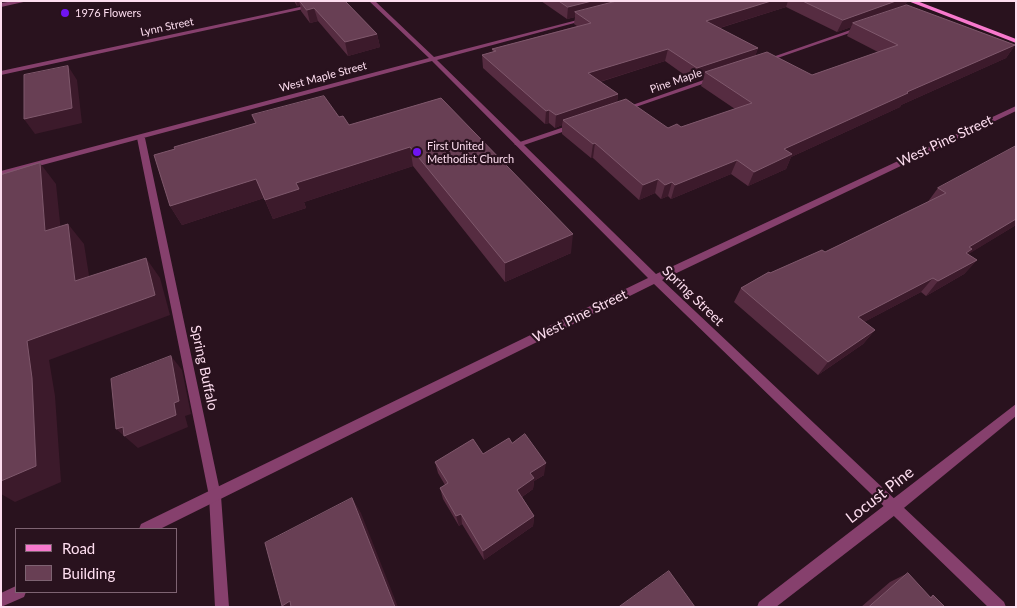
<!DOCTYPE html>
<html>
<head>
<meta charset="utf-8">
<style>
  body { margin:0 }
  #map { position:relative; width:1017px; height:608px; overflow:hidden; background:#29121e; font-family:Lato,sans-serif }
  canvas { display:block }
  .frame { position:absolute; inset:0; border:2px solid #fdddef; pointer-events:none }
  .legend { position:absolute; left:15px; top:528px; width:162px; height:65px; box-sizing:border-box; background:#29121e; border:1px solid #7e6372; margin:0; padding:6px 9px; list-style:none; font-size:15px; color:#fdddef }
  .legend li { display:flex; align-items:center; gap:10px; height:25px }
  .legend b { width:25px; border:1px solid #7e6372 }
</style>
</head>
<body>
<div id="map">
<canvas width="1017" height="608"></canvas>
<div class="frame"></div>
<ul class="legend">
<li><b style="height:6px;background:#f779cd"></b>Road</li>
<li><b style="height:14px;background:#683f54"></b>Building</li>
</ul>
</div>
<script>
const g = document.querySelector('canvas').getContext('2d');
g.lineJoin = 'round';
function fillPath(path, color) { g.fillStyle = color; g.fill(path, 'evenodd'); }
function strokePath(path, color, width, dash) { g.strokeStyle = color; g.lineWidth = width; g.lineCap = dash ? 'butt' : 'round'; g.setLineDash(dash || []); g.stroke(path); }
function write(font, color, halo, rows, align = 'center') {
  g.font = font + ' Lato,sans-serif'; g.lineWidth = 4.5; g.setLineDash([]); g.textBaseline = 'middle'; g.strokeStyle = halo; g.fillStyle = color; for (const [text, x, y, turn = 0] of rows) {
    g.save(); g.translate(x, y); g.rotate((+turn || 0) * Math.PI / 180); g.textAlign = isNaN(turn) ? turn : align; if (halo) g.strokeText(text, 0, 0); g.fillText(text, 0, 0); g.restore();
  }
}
const lane = new Path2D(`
  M859 27 864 28 766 62 761 61Z
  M715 76 718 78 717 79 627 110 621 109Z
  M570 125 577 127 521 146H518L514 144Z
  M138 136H141L145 138 221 496 229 607H215L209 496 137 138Z
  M1016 404V416L899 512 776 607H757L759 602Z`);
const street = new Path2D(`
  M14 1H28L1 7V3Z
  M328 1H340L1 75V71Z
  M369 1H375L434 57 589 17V19L437 60 656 274 1016 106V111L662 280 1004 602 1006 607H988L654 284 160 529H139L141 524 648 278 432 61 1 176V171L429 58Z
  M16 586V592H26L24 597 1 607V593Z`);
const secondary = new Path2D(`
  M908 1H917L1016 39V43Z`);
const wall = new Path2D(`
  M294 1H345L377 34 380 47 348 56 318 21 310 23 301 11 300 5 297 6Z
  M541 1H907L905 6 1015 45 1006 58 901 105 900 107 791 157 786 169 748 186 731 174 671 199 668 196 661 199 655 193 639 200 593 158H591L562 134V125L555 128 549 123 545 124 483 68 482 55 493 52 492 49 577 26 574 24 575 17 567 19ZM786 7 837 32 851 27 847 36 878 52 812 75 755 56 758 48 720 28ZM665 61 693 81 704 77 701 86 735 109 681 127 668 128 617 102 618 94 600 82Z
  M441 98 571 253 505 282 413 166 304 202 306 208 273 219 264 198 182 225 170 206 175 149 255 123 252 115 339 117 349 125Z
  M1016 146V225L968 254 977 260 964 274 926 296 921 292 864 322 875 330 863 344 818 375 734 302 741 288 770 273 825 252 927 203 938 188Z
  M512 443 544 475 534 481 533 489 522 497 534 516 533 526 484 560 462 524 459 526 443 499 440 488 445 485 438 473 435 462 483 454Z
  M908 573 930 597 933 595 945 607H861L890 582Z`);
const shadedWall = new Path2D(`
  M296 1H299L300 5 297 6Z
  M592 1H635L575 12V17L567 19 568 7Z
  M771 1H788L786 7 703 33 706 21Z
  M896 1H907L904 8 853 23 851 27 837 32 843 20Z
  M314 8 318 21 310 23 307 10Z
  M377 34 380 47 348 56 345 42Z
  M1015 45 1006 58 901 105 900 107 791 157 786 169 748 186 754 172 784 149 907 92Z
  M758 48 754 60 705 72 704 77 693 81 697 68Z
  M668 49 665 61 586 86 588 73Z
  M68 66 77 80 82 123 35 134 24 119Z
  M618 94 616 107 563 120 562 125 555 128 556 115Z
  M549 110V123L545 124 546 111Z
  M595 143 593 158H591L593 144Z
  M410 147 413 166 304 202 306 208 273 219 265 200 296 183Z
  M737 160 731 174 671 199 675 185Z
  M40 163 56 184 63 251 45 231Z
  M256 179 264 198 182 225 170 206Z
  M658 179 655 193 639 200 643 185Z
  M672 182 668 196 661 199 665 185Z
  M1016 219V225L967 255 959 263 969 247Z
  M68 224 84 244 93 301 75 281Z
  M573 234 571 253 505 282V263Z
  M146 258 160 278 170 315 49 360 55 396 61 482 15 502 1 494V477L27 341Z
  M977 260 964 274 926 296 938 281Z
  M933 278 921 292 847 331 858 317Z
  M875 330 863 344 818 375 828 362Z
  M171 356 182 370 191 414 185 416 188 427 138 448 116 429Z
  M546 463 544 475 534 481 533 489 516 501 517 490 530 473Z
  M352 498 361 513 398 607H395Z
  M461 514 462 524 459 526 456 516Z
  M534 516 533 526 484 560 483 551Z
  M290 601 297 607H283L282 606Z`);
const building = new Path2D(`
  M300 1H345L377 34 345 42 314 8 307 10Z
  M559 1H592L568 7Z
  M617 1H771L706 21 758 48 697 68 668 49 588 73 618 94 556 115 549 110 546 111 482 55 496 51 492 49 591 23 575 12Z
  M803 1H896L843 20Z
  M907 5 1015 45 907 92 908 93 784 149 792 154 754 172 737 160 675 185 672 182 665 185 658 179 643 185 595 143 593 144 563 120 626 99 668 128 677 124 681 127 752 103 705 72 767 52 812 75 898 45 853 23Z
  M68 66 72 108 24 119V75Z
  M324 96 339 117 343 116 349 125 441 98 573 234 505 263 410 147 296 183 299 189 265 200 256 179 170 206 154 155 175 149 174 147 256 123 252 115Z
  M1016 146V219L969 247 972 249 966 253 977 260 938 281 933 278 858 317 875 330 828 362 741 288 769 272 770 273 822 250 825 252 946 193 938 188Z
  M40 163 45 231 68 224 75 281 146 258 155 295 27 341 32 378 36 466 1 481V175Z
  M171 356 179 401 174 403 176 415 124 436 123 427 116 429 111 379Z
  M525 434 546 463 530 473 534 478 517 490 534 516 483 551 461 514 456 516 440 488 448 483 435 462 473 439 483 454 509 438 512 443Z
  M352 498 395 607H291L290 601 282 606 265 543Z
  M669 571 695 607H619Z
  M908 573 931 598 933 595 945 607H869Z`);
const markers = [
  [65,13,5,"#6f14f2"],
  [417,152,5,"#6f14f2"]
];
const farPoinames = [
  ["1976 Flowers",75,13],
  ["First United",427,146],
  ["Methodist Church",427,159]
];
const farStreetnames = [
  ["Lynn Street",167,27,-12],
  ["West Maple Street",323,77,-15],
  ["Pine Maple",676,81,-19]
];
const streetNames = [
  ["West Pine Street",945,141,-25],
  ["Spring Street",693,296,44],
  ["West Pine Street",580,316,-26],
  ["Spring Buffalo",204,368,78]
];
const nearStreetnames = [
  ["Locust Pine",880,495,-38]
];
fillPath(lane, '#86406d');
fillPath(street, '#86406d');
fillPath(secondary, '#f779cd');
fillPath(wall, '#562c41');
fillPath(shadedWall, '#3c1a2b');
fillPath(building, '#683f54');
strokePath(building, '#7f586c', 1);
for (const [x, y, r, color] of markers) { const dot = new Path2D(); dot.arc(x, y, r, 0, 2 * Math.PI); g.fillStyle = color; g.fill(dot); strokePath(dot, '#29121e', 2); }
write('11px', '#fdddef', '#29121e', farPoinames, 'left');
write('11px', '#fdddef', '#29121e', farStreetnames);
write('14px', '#fdddef', '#29121e', streetNames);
write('16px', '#fdddef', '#29121e', nearStreetnames);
</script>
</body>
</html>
